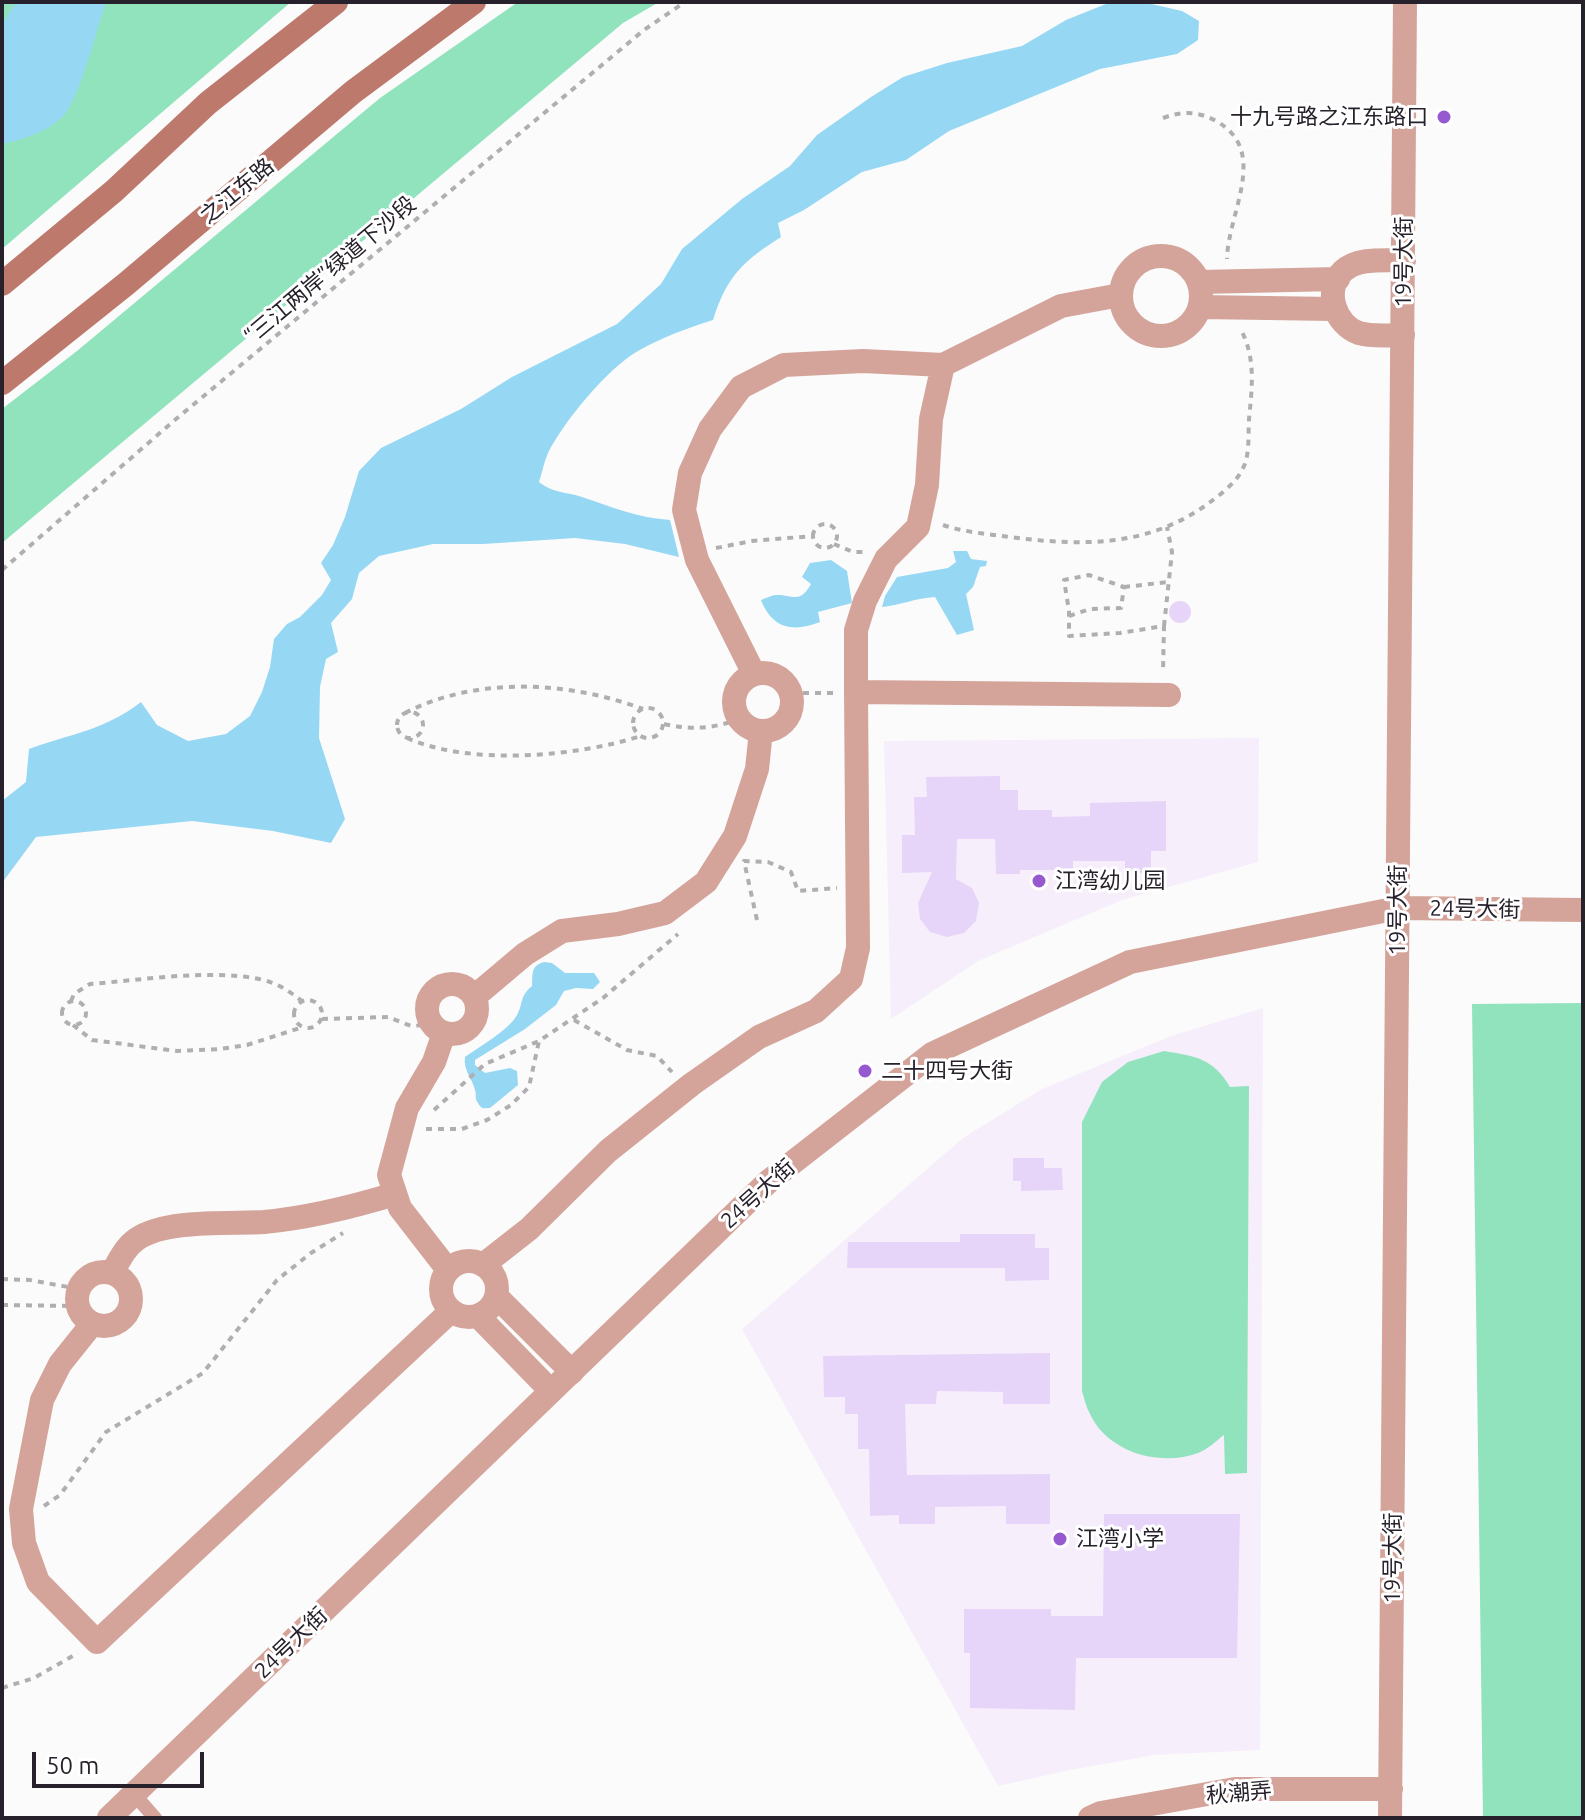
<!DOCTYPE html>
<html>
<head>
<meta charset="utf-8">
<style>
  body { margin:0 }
  #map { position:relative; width:1585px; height:1820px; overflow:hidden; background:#fbfbfb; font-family:Ubuntu,sans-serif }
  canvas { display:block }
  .frame { position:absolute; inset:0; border:4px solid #27212b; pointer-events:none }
  .scale { position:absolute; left:32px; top:1752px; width:172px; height:36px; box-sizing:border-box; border:4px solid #27212b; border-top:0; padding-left:10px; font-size:24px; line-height:28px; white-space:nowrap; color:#27212b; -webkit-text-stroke:6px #fff; paint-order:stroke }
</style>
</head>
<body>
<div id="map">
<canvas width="1585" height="1820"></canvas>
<div class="frame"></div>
<div class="scale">50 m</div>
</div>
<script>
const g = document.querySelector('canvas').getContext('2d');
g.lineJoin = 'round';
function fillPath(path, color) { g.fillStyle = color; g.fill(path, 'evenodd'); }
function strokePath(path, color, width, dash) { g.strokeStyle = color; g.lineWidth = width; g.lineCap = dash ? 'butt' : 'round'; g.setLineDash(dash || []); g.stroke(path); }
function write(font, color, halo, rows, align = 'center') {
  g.font = font + ' Ubuntu,"Noto Sans SC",sans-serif'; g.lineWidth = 6; g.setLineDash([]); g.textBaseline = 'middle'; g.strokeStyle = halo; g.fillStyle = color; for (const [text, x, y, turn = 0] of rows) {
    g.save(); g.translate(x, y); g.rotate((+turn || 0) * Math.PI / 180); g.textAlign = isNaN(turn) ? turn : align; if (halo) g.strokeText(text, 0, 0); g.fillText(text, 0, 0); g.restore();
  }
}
const built = new Path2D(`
  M1259 738 1258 862 1122 900 978 961 891 1019 884 741Z
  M1263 1008 1260 1750 1154 1755 1065 1771 998 1786 742 1329 963 1138 1042 1089 1171 1036Z`);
const green = new Path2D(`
  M2 2H291L2 249Z
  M518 2H659L623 23 2 543V409L77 351 380 98Z
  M1583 1003V1818H1483L1472 1004Z
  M1164 1051C1195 1056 1213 1058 1230 1087L1249 1086 1247 1473 1225 1474 1224 1435C1216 1441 1207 1450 1198 1453 1161 1467 1108 1453 1090 1414 1086 1407 1084 1398 1082 1391V1122L1102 1082 1128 1062Z`);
const water = new Path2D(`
  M16 2H106C97 28 80 97 64 115 50 131 22 140 2 144V25Z
  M1147 3 1182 11 1199 21 1198 40 1177 54 1100 69 949 131 906 160 862 172 804 210 778 223 781 237C743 261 727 276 713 320 688 328 662 337 638 351 608 368 564 421 548 453 544 462 542 473 539 482 552 493 567 492 582 497 612 507 638 518 670 520L679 557 625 544 575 538 483 544H433L379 556 359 573 352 599 331 623 338 652 326 659 320 687 319 738 345 819 331 843 273 831 192 821 36 837 2 883V801L26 782 29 749C70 734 105 730 141 702L157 725 188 741 226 734 250 716 262 692 270 667 274 639 287 624 300 617 322 595 331 580 321 563 333 545 345 517 359 471 381 448 461 409 512 377 617 324 661 284 682 249 742 199 790 166 817 135 871 97 903 77 947 63 1022 46 1066 20 1106 4Z
  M953 551H967L971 559 987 561 986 566 980 567 973 587 966 594 974 630 957 635 935 597C916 598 901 605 882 607L885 596 897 577 948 568 956 562Z
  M831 560 847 571 852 603 818 612 820 622C792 633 772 628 761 600 766 598 770 596 775 595 793 594 799 605 811 584L802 577 810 563Z
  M544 962 552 963 565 973H594L600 982 593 989 576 988 564 991 556 1005 525 1029 475 1060V1065L485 1073 510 1068 517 1071 518 1085 490 1108C483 1108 482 1110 478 1103 474 1097 477 1097 475 1090 472 1078 463 1070 465 1057 479 1047 509 1030 517 1015 524 1002 519 997 532 986 533 974 530 966 544 962Z`);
const building = new Path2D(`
  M1169 612a11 11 0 1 1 22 0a11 11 0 1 1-22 0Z
  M1000 776V790H1018V810H1052V817L1090 816V803L1166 801V851H1151V873H1125V861H1073V870H1020V874H996L995 839H957L956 879 972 888 979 903 976 921 964 933 947 937 930 932 920 919 918 903 932 872 902 873V835H915L914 797H927L926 777Z
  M1013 1158H1044V1168H1062L1063 1190 1021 1191V1181H1013Z
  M960 1234H1035V1248H1049V1280L1005 1281V1268H847L848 1242H960Z
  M1050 1353V1404H1003V1392L937 1391 936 1404H905L907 1475 1050 1474V1524H1006V1506L935 1507V1524H899V1515L870 1516 869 1449H858V1414H845V1397H824L823 1356Z
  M1104 1514H1240L1237 1658H1076L1075 1710 970 1708V1653H964V1609H1051V1616H1103Z`);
const path = new Path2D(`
  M1163 118C1182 111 1198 111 1216 121 1270 151 1228 212 1227 259
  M813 536a12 12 0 1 1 24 0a12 12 0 1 1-24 0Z
  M943 525C964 532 987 534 1009 537 1082 546 1147 548 1209 503 1221 494 1237 482 1243 468 1250 456 1248 433 1249 419 1252 388 1256 358 1241 330
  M834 544 853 552H866
  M716 548 752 541 813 536
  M2 570 176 419 644 30 685 2
  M1124 587 1168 582
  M1069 616 1090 609 1121 608 1124 587 1089 575 1064 580 1069 611V636L1120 633 1164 626 1163 672
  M1164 626 1172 552 1167 527
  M791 693H834
  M633 723a15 15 0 1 1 30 0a15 15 0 1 1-30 0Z
  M397 725a13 13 0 1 1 26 0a13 13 0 1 1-26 0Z
  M405 713C477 676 568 681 643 709
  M664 724C691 730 713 729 739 719
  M407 738C471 766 575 757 641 736
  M757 920 744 861 768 862 791 872 798 891 837 888
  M294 1014a14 14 0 1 1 28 0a14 14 0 1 1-28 0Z
  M62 1013a12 12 0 1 1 24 0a12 12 0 1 1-24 0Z
  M71 1001 74 994 90 984C143 980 207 969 259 979 276 982 289 991 302 1001
  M322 1019 388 1017 411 1026 425 1025
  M574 1020 627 1050 657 1056 672 1072
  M73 1025 92 1040 177 1051 220 1049 247 1045 303 1027
  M434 1110 485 1064 539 1041
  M426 1129H462L487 1120 511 1105 529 1087 539 1041 603 998 678 934
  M2 1279 30 1280 79 1289
  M2 1305 75 1306
  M44 1506 60 1495 106 1432 203 1373 277 1280 311 1253 343 1233
  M2 1688 34 1678 78 1653`);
const service = new Path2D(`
  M134 1794 155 1818`);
const minor = new Path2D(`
  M1121 296a40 40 0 1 1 80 0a40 40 0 1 1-80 0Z
  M1199 282 1338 279
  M1200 307 1334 309
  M1403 335C1390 335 1372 337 1359 333 1335 325 1323 290 1343 271 1359 257 1384 261 1404 260
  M943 365 931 419 927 485 918 527 886 559 865 601 856 630V692L1169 695
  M734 702a29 29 0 1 1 58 0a29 29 0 1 1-58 0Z
  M754 674 697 560 684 510 690 473 710 429 741 387 784 365 863 361 943 365 1061 306 1120 295
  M427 1009a25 25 0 1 1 50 0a25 25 0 1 1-50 0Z
  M474 997 525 954 562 931 618 924 665 913 706 882 735 836 757 769 761 731
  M444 1033 434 1062 407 1108 389 1175 400 1208 448 1270
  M441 1289a28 28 0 1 1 56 0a28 28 0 1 1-56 0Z
  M483 1265 529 1229 608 1151 692 1084 759 1037 816 1011 851 979 858 948 856 692
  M77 1299a27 27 0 1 1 54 0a27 27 0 1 1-54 0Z
  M112 1273C119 1261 125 1247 137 1239 166 1219 230 1224 264 1222 308 1218 352 1207 395 1194
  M497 1297 572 1372
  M478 1316 551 1391
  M92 1324 60 1364 42 1400 21 1509 24 1543 38 1582 97 1642 451 1311`);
const tertiary = new Path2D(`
  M109 1818 769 1181 932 1054 1130 962 1398 908 1583 910
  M1090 1818 1101 1813 1235 1789H1391
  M1390 1818 1405 2`);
const secondary = new Path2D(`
  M2 284 114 191 208 103 336 2
  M2 383 126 284 353 92 474 2`);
const markers = [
  [1444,117,8,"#9659d0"],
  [1039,881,8,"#9659d0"],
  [865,1071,8,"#9659d0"],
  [1060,1539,8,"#9659d0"]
];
const poiNames = [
  ["十九号路之江东路口",1428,117,"right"],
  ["江湾幼儿园",1055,881],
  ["二十四号大街",881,1071],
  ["江湾小学",1076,1539]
];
const streetNames = [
  ["之江东路",237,191,-40],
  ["19号大街",1404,262,-90],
  ["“三江两岸”绿道下沙段",330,270,-40],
  ["24号大街",1475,909,1],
  ["19号大街",1398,910,-90],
  ["24号大街",758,1194,-42],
  ["19号大街",1393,1558,-90],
  ["24号大街",291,1643,-44],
  ["秋潮弄",1239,1793,-5]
];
fillPath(built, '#f7eefc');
fillPath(green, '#90e3bd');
fillPath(water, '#96d8f4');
fillPath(building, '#e7d5f9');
strokePath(path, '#b1aeb2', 4, [6, 6]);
strokePath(service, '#d4a49b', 14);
strokePath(minor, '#d4a49b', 24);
strokePath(tertiary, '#d4a49b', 24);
strokePath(secondary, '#bd796c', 24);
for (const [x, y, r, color] of markers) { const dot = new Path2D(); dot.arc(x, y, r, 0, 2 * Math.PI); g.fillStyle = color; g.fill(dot); strokePath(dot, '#fff', 3); }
write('22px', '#27212b', '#fff', poiNames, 'left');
write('22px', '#27212b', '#fff', streetNames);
</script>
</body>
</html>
